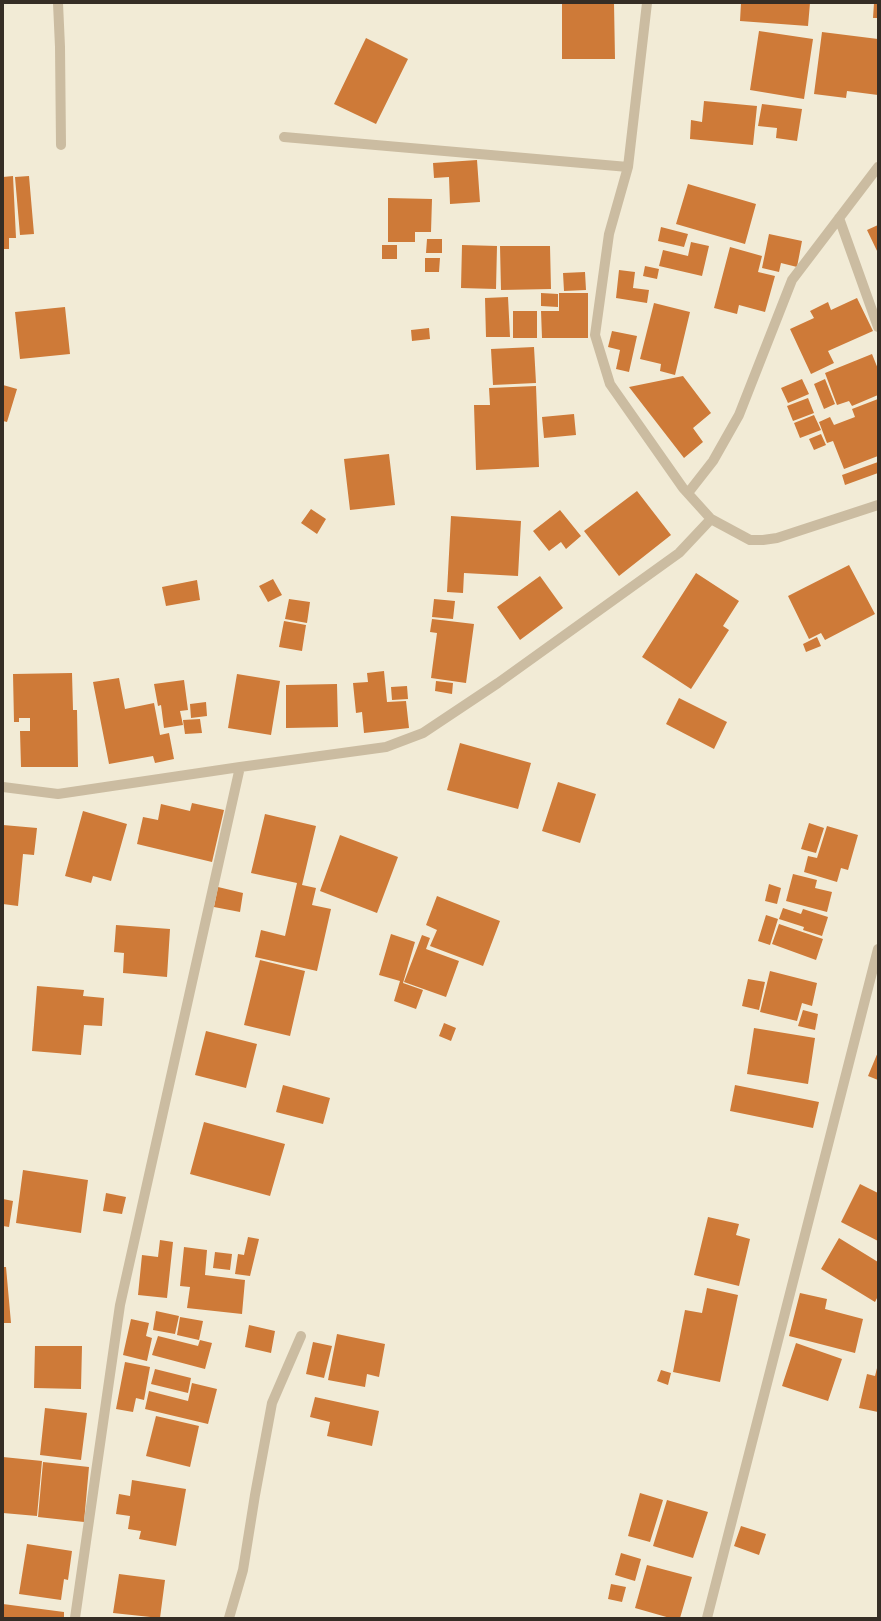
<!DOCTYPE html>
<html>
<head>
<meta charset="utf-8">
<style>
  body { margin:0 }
  #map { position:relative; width:881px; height:1621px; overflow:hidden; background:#f2ebd6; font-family:"Exo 2",sans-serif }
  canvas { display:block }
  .frame { position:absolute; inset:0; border:4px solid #352d25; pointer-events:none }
</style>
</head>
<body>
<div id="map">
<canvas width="881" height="1621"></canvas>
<div class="frame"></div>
</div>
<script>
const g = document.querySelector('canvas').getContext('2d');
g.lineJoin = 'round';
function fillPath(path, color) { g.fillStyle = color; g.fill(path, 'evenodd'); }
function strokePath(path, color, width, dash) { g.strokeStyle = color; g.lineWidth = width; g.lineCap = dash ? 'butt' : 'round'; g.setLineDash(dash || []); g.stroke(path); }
const building = new Path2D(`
  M562 3H614L615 59H562Z
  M741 3H810L808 26 740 21Z
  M874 3H878V18H873Z
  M759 31 813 39 804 99 750 90Z
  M822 32 878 39V95L847 91 846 98 814 94Z
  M366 38 408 59 376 124 334 104Z
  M704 101 757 106 753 145 690 139 691 120 702 122Z
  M762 104 802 109 797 141 776 138 777 128 758 126Z
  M477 160 480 202 450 204 449 177 434 178 433 163Z
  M13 176 16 238H9V249H3V177Z
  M29 176 34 234 20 235 15 177Z
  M688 184 756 204 745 244 676 224Z
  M388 198 432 199 431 232H415V242H388Z
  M878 225V253L867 230Z
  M661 227 688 234 684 247 658 241Z
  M769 234 802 241 797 267 781 263 779 272 762 268Z
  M427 239H442V253H426Z
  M691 242 709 246 702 276 659 266 663 250 688 256Z
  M382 245H397V259H382Z
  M462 245 497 246 496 289 461 288Z
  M500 246H550L551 289 501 290Z
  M730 247 762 256 758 272 775 276 765 312 739 305 737 314 714 308Z
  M425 258H440L439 272H425Z
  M645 266 659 269 657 279 643 276Z
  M619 270 635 272 633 288 649 290 647 303 616 298Z
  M585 272 586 290 564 291 563 273Z
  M541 293 558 294V307L541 306Z
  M559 293H588V338H542L541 311H559Z
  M508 297 510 337H486L485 298Z
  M857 298 873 331 828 351 834 363 811 374 790 329 814 318 810 311 828 302 831 310Z
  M654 303 690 312 675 375 660 371 661 364 640 359Z
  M65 307 70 354 20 359 15 312Z
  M513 311H537V338H513Z
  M429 328 430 339 412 341 411 330Z
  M612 331 637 336 629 372 616 369 620 350 608 347Z
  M534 347 536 383 493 385 491 349Z
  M872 354 878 369V395L852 406 849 401 837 405 825 373Z
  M683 376 711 413 693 428 703 442 684 458 629 387Z
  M802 379 809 394 788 403 781 388Z
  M825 379 835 404 824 409 814 384Z
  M3 385 17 389 7 422 3 421Z
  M536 386 539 467 476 470 474 405H490L489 388Z
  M808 398 814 413 793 421 787 406Z
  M878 399V456L844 469 833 441 827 443 819 422 830 417 834 425 855 417 852 409Z
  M574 414 576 435 544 438 542 417Z
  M814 415 821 430 800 438 794 423Z
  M821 434 826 445 814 450 809 439Z
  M389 454 395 505 350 510 344 459Z
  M878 462V473L845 485 842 475Z
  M637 491 671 535 619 576 584 531Z
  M311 509 326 519 317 534 301 523Z
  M560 510 581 536 566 549 561 542 549 551 533 531Z
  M451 516 521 521 518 576 464 573 463 593 447 592Z
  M849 565 875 614 825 640 821 633 809 639 788 596Z
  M696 573 739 601 723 626 729 630 691 689 642 657Z
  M540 576 563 608 520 640 497 607Z
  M273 579 282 595 268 602 259 586Z
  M197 580 200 600 166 606 162 587Z
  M289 599 310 602 307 623 285 619Z
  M434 599 455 601 453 619 432 617Z
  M432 619 474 624 466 683 431 678 437 633 430 632Z
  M284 621 306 625 302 651 279 647Z
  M817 637 821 646 806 652 803 644Z
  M384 671 387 702 406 701 409 728 364 733 362 712 356 713 353 683 368 682 367 673Z
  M72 673 73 710H77L78 767H21L20 731H30V718H19V722H14L13 674Z
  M237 674 280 681 271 735 228 728Z
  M119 678 125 709 154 703 160 735 169 733 174 759 155 763 153 756 109 764 93 682Z
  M184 680 188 710 180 711 183 725 164 728 161 705 158 706 154 684Z
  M436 681 453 683 452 694 435 691Z
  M337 684 338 727 286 728V685Z
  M407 686 408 699 392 700 391 687Z
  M679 698 727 722 714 749 666 724Z
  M206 702 207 716 191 718 190 704Z
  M200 719 202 733 185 734 183 720Z
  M460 743 531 763 518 809 447 790Z
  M558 782 596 794 580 843 542 831Z
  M192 803 224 810 212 862 137 844 143 817 158 820 161 804 190 811Z
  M83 811 127 824 111 881 93 876 91 883 65 876Z
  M265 814 316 826 302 885 316 888 312 905 331 909 317 971 255 957 261 930 285 936 297 883 251 873Z
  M809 823 824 828 816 853 801 849Z
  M3 825 37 828 34 855 23 854 18 906 3 904Z
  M827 826 858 835 848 870 841 868 837 882 804 872 808 856 817 858Z
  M340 835 398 857 377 913 320 891Z
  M793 874 817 880 815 888 832 892 827 912 786 901Z
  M769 884 781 888 777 904 765 901Z
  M218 887 243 893 240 912 214 907Z
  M437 896 500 921 483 966 430 946 437 930 426 925Z
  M783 908 801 914 803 909 828 917 822 936 803 930 804 927 779 919Z
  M766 915 778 919 770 945 758 941Z
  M779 924 823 939 816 960 772 944Z
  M116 925 170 929 167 977 123 973 124 953 114 952Z
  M391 934 415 942 403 983 423 990 416 1009 394 1001 400 981 379 975Z
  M422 935 430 938 426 949 459 961 446 997 404 982Z
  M260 960 305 971 290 1036 244 1025Z
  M770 971 817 983 812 1006 802 1003 797 1021 760 1012Z
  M748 979 765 982 759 1010 742 1006Z
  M37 986 84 990 83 996 104 998 102 1026 84 1025 81 1055 32 1051Z
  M803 1010 818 1014 815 1030 798 1026Z
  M444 1023 456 1028 451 1041 439 1036Z
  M754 1028 815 1038 808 1084 747 1074Z
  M206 1031 257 1044 246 1088 195 1075Z
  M878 1052V1080L868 1076Z
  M283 1085 330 1098 323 1124 276 1112Z
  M735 1085 819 1102 813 1128 730 1111Z
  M204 1122 285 1144 270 1196 190 1174Z
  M23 1170 88 1180 81 1233 16 1223Z
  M860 1184 878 1193V1241L841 1222Z
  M106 1193 126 1197 122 1214 103 1211Z
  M3 1199 13 1201 9 1227 3 1226Z
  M708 1217 739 1224 736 1235 750 1239 739 1286 694 1275Z
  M248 1237 259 1239 250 1276 235 1274 238 1254 244 1255Z
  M839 1238 878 1262V1296L875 1302 821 1269Z
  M160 1240 173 1242 167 1298 138 1295 142 1255 158 1257Z
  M184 1247 207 1250 205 1275 245 1280 242 1314 187 1308 190 1287 180 1286Z
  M215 1252 232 1254 230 1270 213 1268Z
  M3 1267H6L11 1323H3Z
  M707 1288 738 1295 720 1382 673 1372 685 1310 702 1313Z
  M800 1293 827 1299 825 1309 863 1319 855 1353 789 1336Z
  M156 1311 179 1316 175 1334 153 1330Z
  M180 1317 203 1321 199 1340 177 1335Z
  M131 1319 149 1323 146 1336 152 1338 147 1361 123 1355Z
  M249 1325 275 1331 271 1353 245 1347Z
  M337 1334 385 1344 379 1377 367 1374 365 1387 328 1380Z
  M158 1336 198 1346 200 1340 212 1343 205 1369 152 1355Z
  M313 1342 332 1346 324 1378 306 1374Z
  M796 1343 842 1359 828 1401 782 1386Z
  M35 1346H82L81 1389 34 1388Z
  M125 1362 150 1367 144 1400 136 1398 133 1412 116 1409Z
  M878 1364V1412L859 1408 867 1374 875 1376Z
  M155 1369 191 1378 188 1393 151 1384Z
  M661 1370 671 1373 668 1385 657 1381Z
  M192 1383 217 1389 208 1424 145 1409 149 1391 188 1401Z
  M315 1397 379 1411 372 1446 327 1436 330 1422 310 1417Z
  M45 1408 87 1413 81 1460 40 1455Z
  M156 1416 199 1426 190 1467 146 1456Z
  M3 1457 42 1461 37 1516 3 1513Z
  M43 1462 89 1467 84 1522 38 1517Z
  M132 1480 186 1489 176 1546 139 1539 141 1531 128 1529 130 1516 116 1514 119 1494 130 1496Z
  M640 1493 663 1500 650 1542 628 1536Z
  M667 1500 708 1512 693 1558 653 1546Z
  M741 1526 766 1534 759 1555 734 1546Z
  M27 1544 72 1551 68 1580 64 1579 61 1600 19 1594Z
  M621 1553 641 1559 635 1581 615 1575Z
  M647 1565 692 1577 680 1618H670L635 1608Z
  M119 1574 165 1580 160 1618 113 1613Z
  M611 1584 626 1587 622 1602 608 1599Z
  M3 1604 64 1612V1618H3Z`);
const minor = new Path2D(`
  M58 3 60 47 61 145
  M647 3 628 167 609 234 595 335 610 384 683 488 711 519 750 540H763L777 538 878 505
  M284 137 628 167
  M839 218 878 327
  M688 493 713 461 739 415 792 280 878 167
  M3 787 58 794 240 767 386 747 423 733 498 683 679 553 711 519
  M75 1618 120 1305 240 767
  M229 1618 243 1570 255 1495 272 1403 301 1336
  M707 1618 878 949`);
fillPath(building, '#ce7a38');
strokePath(minor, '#cbbca1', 10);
</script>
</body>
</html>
